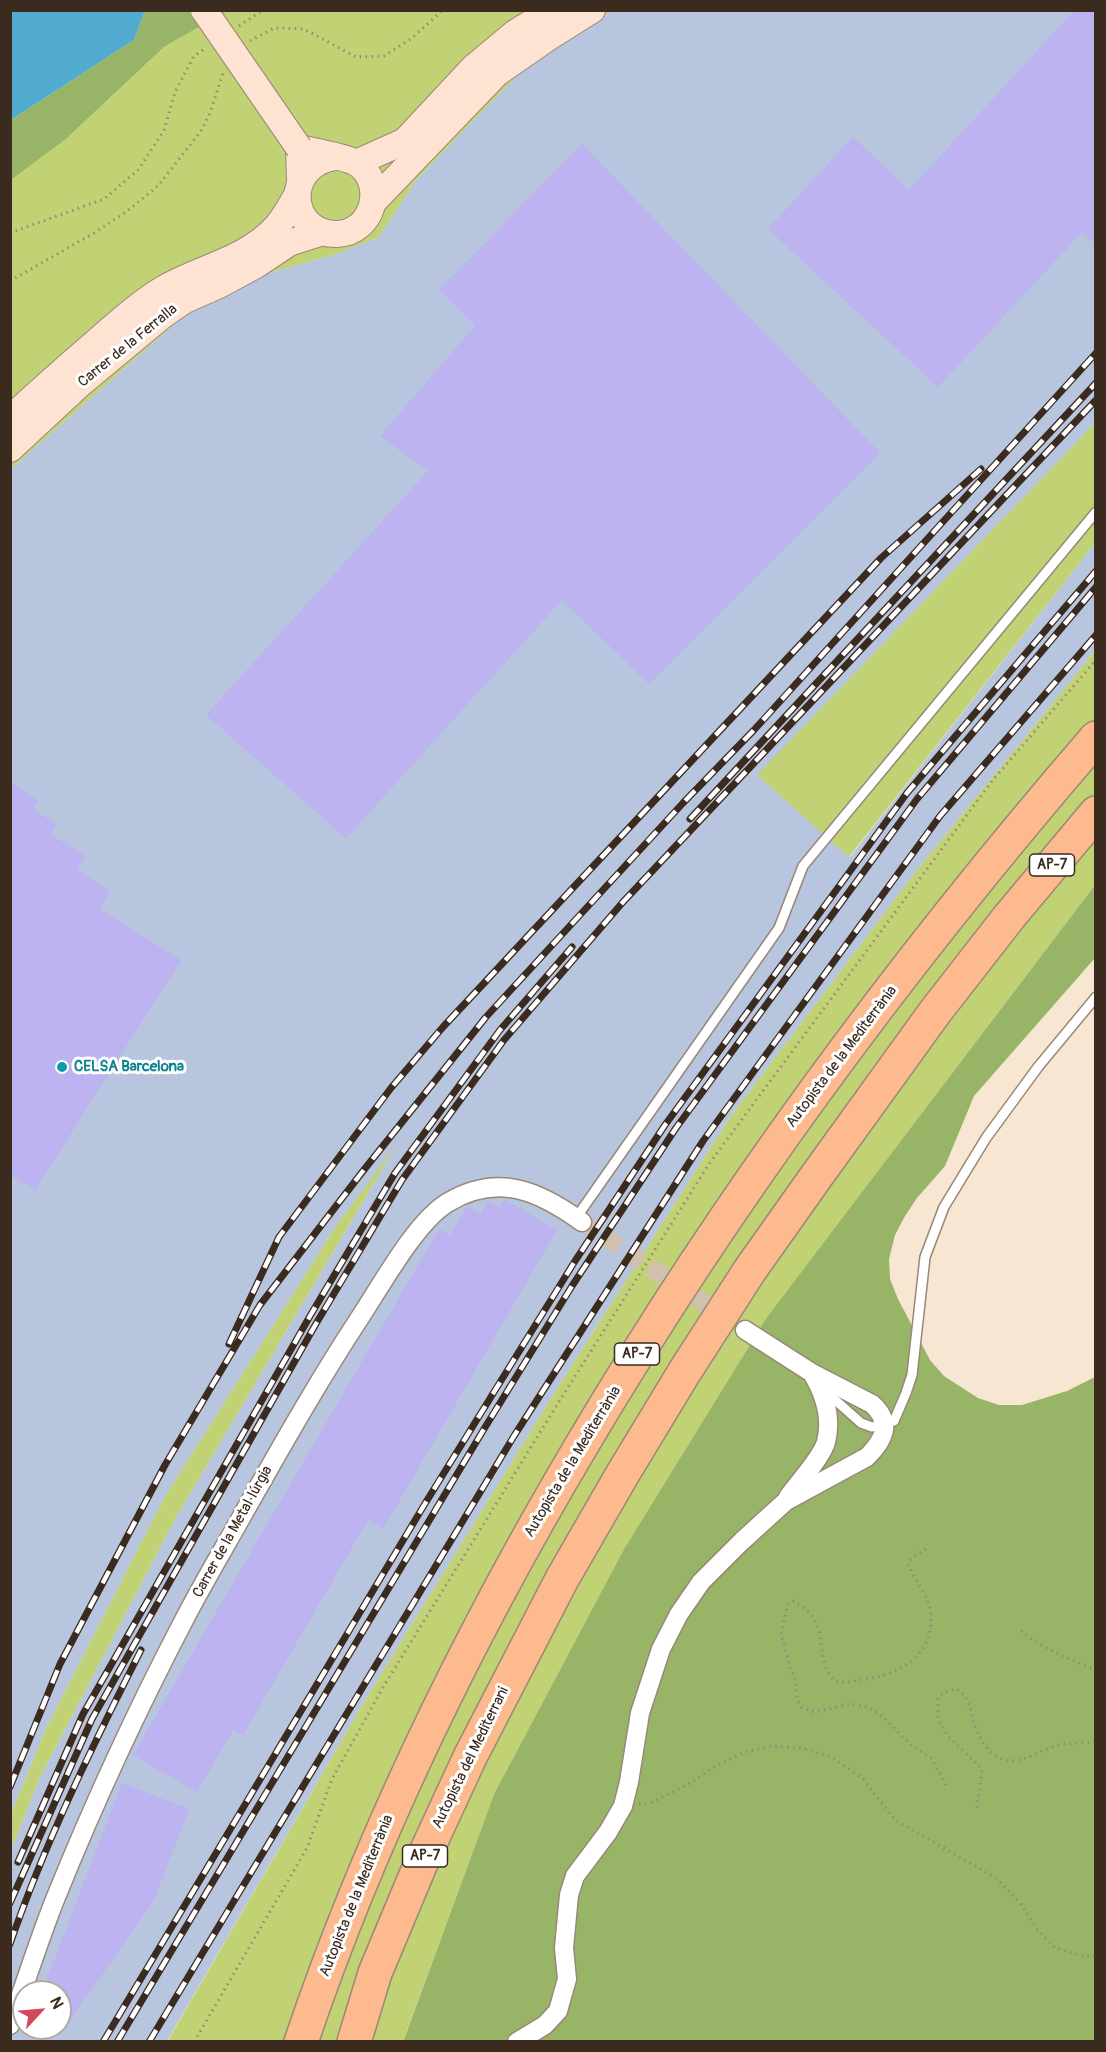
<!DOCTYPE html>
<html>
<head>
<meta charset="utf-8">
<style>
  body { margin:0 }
  #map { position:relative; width:1106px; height:2052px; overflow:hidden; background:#f7e6d1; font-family:Pangolin,sans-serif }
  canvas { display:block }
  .frame { position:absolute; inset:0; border:12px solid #3b2a1e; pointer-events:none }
  .north { position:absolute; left:12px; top:1980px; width:60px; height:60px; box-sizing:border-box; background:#fff; border:2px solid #b1aaa5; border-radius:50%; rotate:64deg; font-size:16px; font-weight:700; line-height:24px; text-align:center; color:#3b2a1e }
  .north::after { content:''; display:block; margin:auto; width:21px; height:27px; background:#d1495b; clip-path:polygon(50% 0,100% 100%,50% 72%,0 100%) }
</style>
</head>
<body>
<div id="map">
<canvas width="1106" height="2052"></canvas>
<div class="frame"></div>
<div class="north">N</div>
</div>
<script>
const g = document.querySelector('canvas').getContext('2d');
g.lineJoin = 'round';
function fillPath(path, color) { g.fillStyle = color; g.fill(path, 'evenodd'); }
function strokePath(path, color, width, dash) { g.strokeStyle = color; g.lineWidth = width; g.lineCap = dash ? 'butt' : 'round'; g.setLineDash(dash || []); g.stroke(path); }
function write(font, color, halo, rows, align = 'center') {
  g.font = font + ' Pangolin,sans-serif'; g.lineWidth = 6; g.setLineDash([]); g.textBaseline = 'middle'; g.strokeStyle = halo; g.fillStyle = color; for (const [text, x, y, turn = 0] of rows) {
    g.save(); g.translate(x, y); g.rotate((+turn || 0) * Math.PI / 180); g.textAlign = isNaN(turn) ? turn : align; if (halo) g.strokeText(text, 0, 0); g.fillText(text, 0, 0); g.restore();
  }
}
const industrial = new Path2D(`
  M613 11H1095V423L758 775 850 857 1095 543V651L917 870 731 1116 555 1392 366 1699 167 2041H11V1850L39 1779 175 1519 393 1151 336 1226 163 1500 46 1729 11 1814V469L215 288 333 255 379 237 416 180 534 58ZM24 1992H60V2028H24Z`);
const green = new Path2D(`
  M227 11H613L534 58 416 180 379 237 333 255 215 288 11 469V180L66 139 164 47Z
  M1095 423V543L849 857 757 775Z
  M1095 651V885L767 1317 624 1549 494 1794 403 2041 167 2042 366 1699 555 1392 731 1116 917 870Z
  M397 1144 175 1519 39 1779 11 1850V1814L46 1729 163 1500 336 1226Z`);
const forest = new Path2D(`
  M145 11H227L164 47 66 139 11 180V120L134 40Z
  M1095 885V958L974 1096 945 1166 917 1198 905 1216 895 1235 889 1259 890 1279 898 1299 930 1360 944 1376 978 1398 999 1405H1022L1067 1391 1095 1377V2041L403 2042 494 1794 624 1549 767 1317Z`);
const water = new Path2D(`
  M11 10H145V11L134 40 11 120Z`);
const building = new Path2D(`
  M1075 10H1095V244L1082 232 938 387 768 229 853 137 909 190Z
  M582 144 880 453 649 684 562 600 346 838 206 715 428 471 380 436 475 326 439 290Z
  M10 782 39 800 33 809 56 824 50 834 85 856 77 870 110 891 99 909 181 960 35 1190 10 1175Z
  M504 1199 557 1230 383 1529 368 1520 243 1735 233 1730 197 1792 133 1755 439 1229 450 1235 467 1206 481 1214 488 1201 499 1207Z
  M122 1783 189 1809 154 1900 60 2035V1992H42Z`);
const streetTunnel = new Path2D(`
  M582 1222 745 1330`);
const path = new Path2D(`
  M239 26 263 10
  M250 41 274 28 304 29 356 57 384 56 412 38 443 10
  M10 233 104 199 139 169 164 130 175 92 194 56 206 48
  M10 281 94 233 126 212 158 186 201 131 210 113 223 73
  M926 1549 914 1556 908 1564C914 1579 927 1594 930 1609 938 1655 898 1676 860 1680 854 1681 847 1683 841 1682 819 1679 824 1639 816 1623 811 1612 803 1607 794 1601L788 1604 781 1634 790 1667 795 1678 797 1699 801 1707 814 1712 850 1704 865 1706 880 1714 912 1746 931 1758 946 1785
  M1021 1631C1043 1649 1070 1659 1096 1670
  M639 1804 650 1803 687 1785 716 1766 745 1752 771 1746 801 1748 832 1757 863 1779 895 1820 996 1878 1020 1903 1037 1929 1055 1948 1083 1956 1096 1955
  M977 1808 982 1769 948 1736 938 1720V1698L944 1692 957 1689C972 1699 970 1714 976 1729 981 1740 985 1748 995 1755 1016 1769 1034 1753 1055 1746 1066 1743 1080 1743 1092 1742L1096 1740
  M194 2042 307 1848 332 1779 382 1689 560 1400 709 1164 992 781 1096 660`);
const lane = new Path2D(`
  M576 1218 779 928 803 866 1096 512
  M824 1390 861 1423 872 1427 894 1421 906 1393 912 1375 925 1257 944 1207 986 1138 1038 1067 1096 997`);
const street = new Path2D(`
  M788 1497C798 1483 822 1457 826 1442 832 1418 824 1393 812 1373
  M10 2025C26 1982 39 1939 56 1897 94 1803 137 1710 184 1620 202 1585 223 1550 242 1516 280 1449 317 1383 359 1319 381 1286 415 1223 447 1203 498 1172 539 1191 582 1222
  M517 2042 545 2025 558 2011 567 1979 564 1948 569 1895 575 1876 608 1832 623 1806 629 1782 640 1713 661 1649 679 1614 701 1582 742 1541 786 1501 867 1457C884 1440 893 1423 872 1404L812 1373 745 1330`);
const secondary = new Path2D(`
  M356 163 405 141 473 68 515 33 552 10
  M300 181 299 148C313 151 346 157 357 163 387 184 373 233 337 234 289 235 281 166 335 157
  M374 201 497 73 549 37 592 10
  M10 419C38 392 67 367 96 342 118 323 140 303 165 288 202 267 248 259 277 226 285 217 291 205 297 195
  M10 449 80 384 163 315 185 300 219 285 256 265 289 243 323 232`);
const highway = new Path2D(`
  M301 2042C372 1832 470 1633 583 1443 731 1193 906 958 1096 738
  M354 2042 375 1973 421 1863 470 1757 562 1579 622 1475 685 1371 750 1270 818 1174 935 1012 1009 917 1096 813`);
const rail = new Path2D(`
  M690 819 1096 383
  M229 1344 279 1237 391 1088 443 1027 881 558 981 469
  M10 1787 60 1664 165 1465 260 1305 363 1171 486 1017 683 803 754 730 1096 353
  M18 1862 83 1714 310 1316 395 1173 500 1030 572 947
  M10 1903 92 1719 317 1322 402 1180 504 1040 623 902 1096 400
  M10 1944C45 1842 93 1745 141 1650
  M103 2042 426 1502 575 1261 665 1125 907 793 1096 571
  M117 2042 484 1429 572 1286 676 1128 917 799 1096 587
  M149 2042 514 1436 703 1141 940 816 1096 635`);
const secondaryBridge = new Path2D(`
  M204 10 299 148`);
const markers = [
  [62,1067,6,"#0f9aa8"]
];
const shields = [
  [1052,865,45],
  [637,1354,45],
  [425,1856,45]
];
const shieldNames = [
  ["AP-7",1052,865],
  ["AP-7",637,1354],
  ["AP-7",425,1856]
];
const streetNames = [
  ["Carrer de la Ferralla",128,346,-39],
  ["Autopista de la Mediterrània",842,1057,-53],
  ["Autopista de la Mediterrània",573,1462,-59],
  ["Carrer de la Metal·lúrgia",233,1532,-61],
  ["Autopista del Mediterrani",471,1758,-64],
  ["Autopista de la Mediterrània",357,1896,-68]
];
const cultureNames = [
  ["CELSA Barcelona",74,1067]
];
fillPath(industrial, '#b7c5de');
fillPath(green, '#c0d274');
fillPath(forest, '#98b466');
fillPath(water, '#51accf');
fillPath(building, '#bcb3f0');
strokePath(streetTunnel, '#d1c0ad', 18, [18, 9]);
strokePath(lane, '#998878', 12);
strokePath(street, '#998878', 21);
strokePath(secondary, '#998878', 28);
strokePath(highway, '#998878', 36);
strokePath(path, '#998878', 3, [1.5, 4.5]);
strokePath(lane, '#fff', 9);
strokePath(street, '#fff', 18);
strokePath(secondary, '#fee3d2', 26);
strokePath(highway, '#fcba8e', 33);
strokePath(rail, '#3b2a1e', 7);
strokePath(rail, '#fff', 4.5, [14]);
strokePath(secondaryBridge, '#998878', 28, []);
strokePath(secondaryBridge, '#fee3d2', 26);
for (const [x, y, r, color] of markers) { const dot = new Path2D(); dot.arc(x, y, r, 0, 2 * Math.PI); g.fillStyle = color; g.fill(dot); strokePath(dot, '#fff', 2); }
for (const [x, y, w] of shields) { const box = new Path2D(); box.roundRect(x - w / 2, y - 11, w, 22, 4.5); g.fillStyle = '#fff'; g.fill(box); strokePath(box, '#3b2a1e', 1.5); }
write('bold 14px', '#3b2a1e', null, shieldNames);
write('15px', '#3b2a1e', '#fff', streetNames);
write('bold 15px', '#0d838f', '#fff', cultureNames, 'left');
</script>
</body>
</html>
